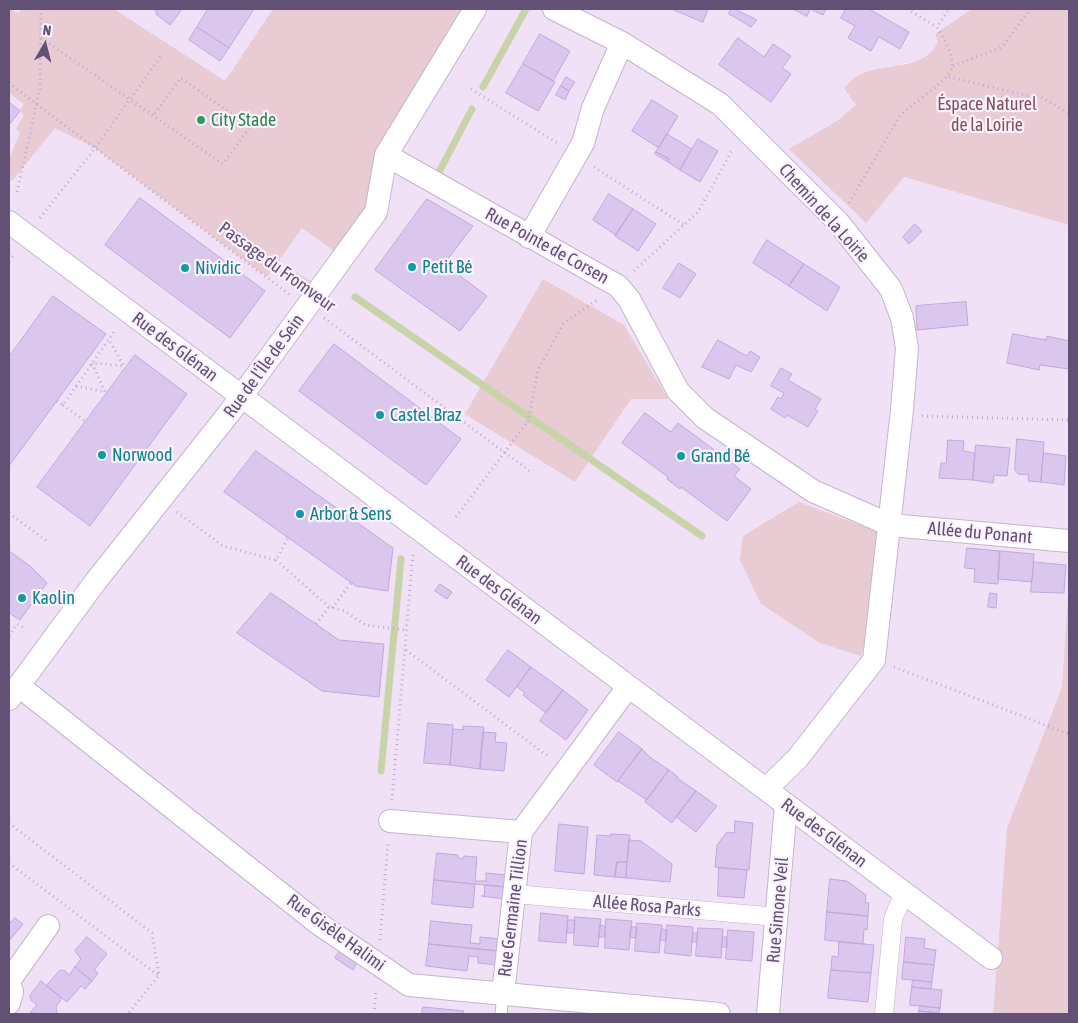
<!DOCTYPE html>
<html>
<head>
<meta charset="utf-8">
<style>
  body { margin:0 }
  #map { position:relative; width:1078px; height:1023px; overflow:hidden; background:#f7ecfb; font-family:"Asap Condensed",sans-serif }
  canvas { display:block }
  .frame { position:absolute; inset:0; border:10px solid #625075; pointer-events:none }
  .north { position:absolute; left:20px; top:20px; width:50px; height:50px; -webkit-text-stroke:4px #fbf2fe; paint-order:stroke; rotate:8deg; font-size:14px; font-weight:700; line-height:20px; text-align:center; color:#625075 }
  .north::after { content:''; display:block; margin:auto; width:18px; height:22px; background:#625075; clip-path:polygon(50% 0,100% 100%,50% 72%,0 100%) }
</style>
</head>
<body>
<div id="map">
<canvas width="1078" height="1023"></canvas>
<div class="frame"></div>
<div class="north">N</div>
</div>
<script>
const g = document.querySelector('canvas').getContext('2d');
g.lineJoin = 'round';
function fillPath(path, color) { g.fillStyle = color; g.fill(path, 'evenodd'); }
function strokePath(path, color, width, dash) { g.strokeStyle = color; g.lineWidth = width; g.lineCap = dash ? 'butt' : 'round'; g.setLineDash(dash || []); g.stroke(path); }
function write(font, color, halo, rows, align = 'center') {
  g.font = font + ' "Asap Condensed",sans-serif'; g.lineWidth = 4.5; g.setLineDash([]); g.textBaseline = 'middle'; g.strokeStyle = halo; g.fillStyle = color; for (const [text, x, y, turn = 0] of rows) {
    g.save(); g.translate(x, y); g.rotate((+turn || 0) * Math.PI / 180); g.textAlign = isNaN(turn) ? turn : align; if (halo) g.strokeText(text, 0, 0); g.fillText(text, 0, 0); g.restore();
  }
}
const residential = new Path2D(`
  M9 9H972L935 34 938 42 935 49 920 60 859 75 856 105 837 121 789 149 903 177 1069 225V580L1062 687 1007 829 993 1014H9Z`);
const green = new Path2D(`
  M9 9 19 13 22 9H114L225 81 273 9H475L386 155 376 212 343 257 302 228 267 277 95 148 55 128 12 181 9 179V159L20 133 16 129 24 115 20 111 24 104 9 93Z
  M972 9H1069V225L904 177 866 223 789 149 837 121 856 105 844 88C848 84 853 78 859 75 883 62 924 72 938 42L935 34Z
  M297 272 320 288 313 299 290 283Z
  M543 279 624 325 668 399H631L575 482 465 414Z
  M799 502 878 532 871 612 861 656 820 643 761 604 740 560 743 536Z
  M1069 580V1014H993L1007 828 1062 687Z`);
const stream = new Path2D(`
  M483 87 526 9
  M438 174 472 109
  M355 297 702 536
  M381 771 401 559`);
const building = new Path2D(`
  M153 9H182L170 25 156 14 157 12Z
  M208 9H254L229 48 197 27Z
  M672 9H708L703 22Z
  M731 9H735L757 20 751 27 729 14Z
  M793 9H826L823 15 810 9 807 16Z
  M846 9H869L909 32 900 49 879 37 871 51 848 38 855 26 841 18Z
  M197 27 229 48 220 61 189 40Z
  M540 34 570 51 553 81 523 64Z
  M738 38 764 57 773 44 791 56 782 68 791 74 771 102 719 65Z
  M523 64 555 82 538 111 506 93Z
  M566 77 575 82 569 91 561 86Z
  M561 86 569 91 565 100 556 95Z
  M652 100 678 116 659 148 632 131Z
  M9 102 20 111 9 125Z
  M667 134 692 149 680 170 668 162 669 159 656 152Z
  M698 139 718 151 700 182 680 170Z
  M656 152 669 159 668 162 655 154Z
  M609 194 633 209 616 235 593 220Z
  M140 198 265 291 230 338 105 245Z
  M427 199 473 226 444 264 487 296 460 331 375 270Z
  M633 209 656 224 638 251 615 236Z
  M915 224 922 231 909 244 903 237Z
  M767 240 804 264 789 286 753 263Z
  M679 263 696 274 680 298 663 288Z
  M804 264 840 287 827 311 789 286Z
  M53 296 106 334 9 466V357Z
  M966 302 968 325 917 330 916 306Z
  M1013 334 1046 340 1047 336 1069 341V369L1040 365 1039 370 1007 363Z
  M718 340 747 356 750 351 760 357 751 372 736 365 729 379 702 367Z
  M334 344 461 439 426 485 299 391Z
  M135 355 187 394 90 526 37 487Z
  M781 368 792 374 788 380 821 399 815 409 818 411 808 427 787 415 785 418 771 409 778 397 781 399 784 393 771 386Z
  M645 413 671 432 678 423 740 469 734 476 751 489 727 521 681 487 680 489 667 479 668 477 622 443Z
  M1017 439 1044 442 1041 482 1028 481 1029 475 1018 474 1015 470Z
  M948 440 964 441 963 451 975 453 973 480 939 478 941 463H946Z
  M976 445 1010 448 1007 476 994 475 993 483 973 480Z
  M256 451 393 548 388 591 356 586 224 492Z
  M1044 453 1066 456 1064 485 1041 482Z
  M967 548 1000 551 998 584 974 582 975 569 965 568Z
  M9 551 30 566 47 583 20 620 9 613Z
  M1000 551 1034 554 1032 582 998 579Z
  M1034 562 1066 565 1064 593 1031 592Z
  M440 584 452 592 447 599 435 591Z
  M271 593 339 640 384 644 379 697 322 691 237 633Z
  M990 593 997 594 996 608 988 607Z
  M508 650 531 667 509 697 486 680Z
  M531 667 563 690 546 713 523 695 525 693 517 687Z
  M563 690 588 710 566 740 540 721Z
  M428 723 453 725 450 765 424 763Z
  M463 726 484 727 480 769 450 765 453 729 463 730Z
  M483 732 496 733 495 742 507 743 504 771 480 769Z
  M619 732 642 749 617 782 594 765Z
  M642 749 651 758 669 770 647 800 618 781Z
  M669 770 678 777 677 778 696 791 672 823 645 802Z
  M696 791 717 806 696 832 676 817Z
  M735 821 753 823 749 870 715 867 717 845 727 832 734 833Z
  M559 824 588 827 584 874 555 871Z
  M611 834 630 835 627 862H617L615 877 594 875 597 835 611 836Z
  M629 840 641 841 672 864 670 882 626 878Z
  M437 853 458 855V858L463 859 464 856 477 857 475 881H486V873L507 875 505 887 434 880Z
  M617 862H627L626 878 615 877Z
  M719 868 747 870 744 898 718 896Z
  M830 879 847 881 866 895 865 902 869 903 868 916 827 912Z
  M434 880 475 884 473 908 432 904Z
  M485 885 505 887V899L481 896H484Z
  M827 912 868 916 867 930 864 929 863 943 865 944 825 940Z
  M541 913 568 916 566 943 539 941Z
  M575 917 601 919 598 947 574 945Z
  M15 918 23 924 9 941V921L11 922Z
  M606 919 632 921 629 950 605 948Z
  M568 920H575L574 933H567Z
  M431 921 472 925 470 943 480 944V937L501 939 499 951 429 944Z
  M637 923 662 925 659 953 635 951Z
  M600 925 605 926V937H599Z
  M667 925 693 927 691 956 665 953Z
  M631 927H637L636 938 630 937Z
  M698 928 723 929 721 958 696 956Z
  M662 929 667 930 666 941 660 940Z
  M728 930 754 932 752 961 726 959Z
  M693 933H698L697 942H692Z
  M87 937 107 954 94 970 98 973 92 981 75 967 81 959 75 951Z
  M723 937H727V947H722Z
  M906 937 925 939 924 948 936 950 934 965 904 962Z
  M839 942 874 945 871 973 831 970 832 956 838 957Z
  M429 944 499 951 498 965 478 963V957L469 956 467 971 426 966Z
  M340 951 357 963 353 970 335 958Z
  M904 962 934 965 932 982 902 979Z
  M75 967 92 981 85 989 81 986 67 1002 46 986 59 971 64 970 69 975Z
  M831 970 871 973 868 1002 828 998Z
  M913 980 932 982 931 989 912 987Z
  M41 981 62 998 56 1006 57 1014 30 1013 37 1005 31 1000 30 996Z
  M912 987 942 990 940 1008 910 1005Z
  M920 1006 940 1008 939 1013 919 1011Z
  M423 1007 464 1011 463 1014H422Z
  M919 1011 939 1013V1014H919Z`);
const path = new Path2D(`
  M907 9 937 27
  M41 38C102 80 162 122 223 164L250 127 181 78 153 116
  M953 66 1002 47 1030 9
  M949 77 1029 96H1039L1069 113
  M9 83 290 295
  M471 89 557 143
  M594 167 684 225
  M17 192 40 89 41 13 43 9
  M849 203 899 117C910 104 950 81 952 67 954 54 943 38 937 27L949 9
  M40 218 95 148 161 56
  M9 261 14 254
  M634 271 698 212 733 149
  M324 318 531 472
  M76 386 105 392 92 363 124 366 109 340
  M57 401 63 405 116 329
  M63 405 86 422
  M922 416 1069 420
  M528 422 538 370 563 324 598 299
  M177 512 223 546 276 560 288 538
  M9 513 47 541
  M456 517 528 421
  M276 560 329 607 345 611 365 625 406 630
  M332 608 351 583
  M316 624 329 607
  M9 636 17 624 24 628
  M406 650 549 757
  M894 667 1069 734
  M392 800 413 553
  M9 823 152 933 159 975 128 1014
  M9 863 158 975
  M380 940 388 842
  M374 1014 376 989`);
const service = new Path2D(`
  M501 1014 503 994`);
const pedestrian = new Path2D(`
  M515 894 778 917
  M884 1014 893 919 904 893`);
const minor = new Path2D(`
  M554 9 622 43 720 104 838 222 891 289 902 318 907 348 902 410 874 660 797 759 766 789
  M386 155 618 286 629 299 678 391 705 418 813 491 890 525 1069 541
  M9 222 991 958
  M529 237 583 143 593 108 622 43
  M19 686 319 924 409 985 719 1014
  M9 699 96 581 230 412 376 212 386 155 475 9
  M390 821 521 832
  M9 981 48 926
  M9 982 12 992 9 1003
  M503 994 521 832 628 687
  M768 1014 786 805`);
const markers = [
  [201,120,5,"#2e9e5b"],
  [412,267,5,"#0f9aa8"],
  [185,268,5,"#0f9aa8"],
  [380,415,5,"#0f9aa8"],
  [102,455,5,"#0f9aa8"],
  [681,456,5,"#0f9aa8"],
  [300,514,5,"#0f9aa8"],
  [22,598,5,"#0f9aa8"]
];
const parkNames = [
  ["Éspace Naturel",987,104],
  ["de la Loirie",987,125]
];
const leisureNames = [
  ["City Stade",211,120]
];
const streetNames = [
  ["Chemin de la Loirie",824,213,48],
  ["Rue Pointe de Corsen",547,246,29],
  ["Passage du Fromveur",277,267,36],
  ["Rue des Glénan",175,347,37],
  ["Rue de l'Île de Sein",264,366,-54],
  ["Allée du Ponant",980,533,5],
  ["Rue des Glénan",499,590,37],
  ["Rue des Glénan",824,833,37],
  ["Allée Rosa Parks",647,906,5],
  ["Rue Germaine Tillion",513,908,-83],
  ["Rue Simone Veil",778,910,-85],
  ["Rue Gisèle Halimi",336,933,36]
];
const cultureNames = [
  ["Petit Bé",422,267],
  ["Nividic",195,268],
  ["Castel Braz",390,415],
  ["Norwood",112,455],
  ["Grand Bé",691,456],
  ["Arbor & Sens",310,514],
  ["Kaolin",32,598]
];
fillPath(residential, '#f0e1f7');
fillPath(green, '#e8cbd3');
strokePath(stream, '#c8d4a8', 7);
fillPath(building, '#dbc6ee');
strokePath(building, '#c4a7df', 1);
strokePath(service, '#c4b4cf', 13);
strokePath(pedestrian, '#c4b4cf', 19);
strokePath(minor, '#c4b4cf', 24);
strokePath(path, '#bfa8d4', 3, [1, 4]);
strokePath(service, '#fff', 11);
strokePath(pedestrian, '#fff', 18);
strokePath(minor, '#fff', 22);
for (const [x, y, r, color] of markers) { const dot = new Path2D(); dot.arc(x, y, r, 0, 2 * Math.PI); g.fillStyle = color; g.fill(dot); strokePath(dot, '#fbf2fe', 2); }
write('18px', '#854f58', '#fbf2fe', parkNames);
write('18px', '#27864d', '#fbf2fe', leisureNames, 'left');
write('18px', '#625075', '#fbf2fe', streetNames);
write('18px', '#0d838f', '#fbf2fe', cultureNames, 'left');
</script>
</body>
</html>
